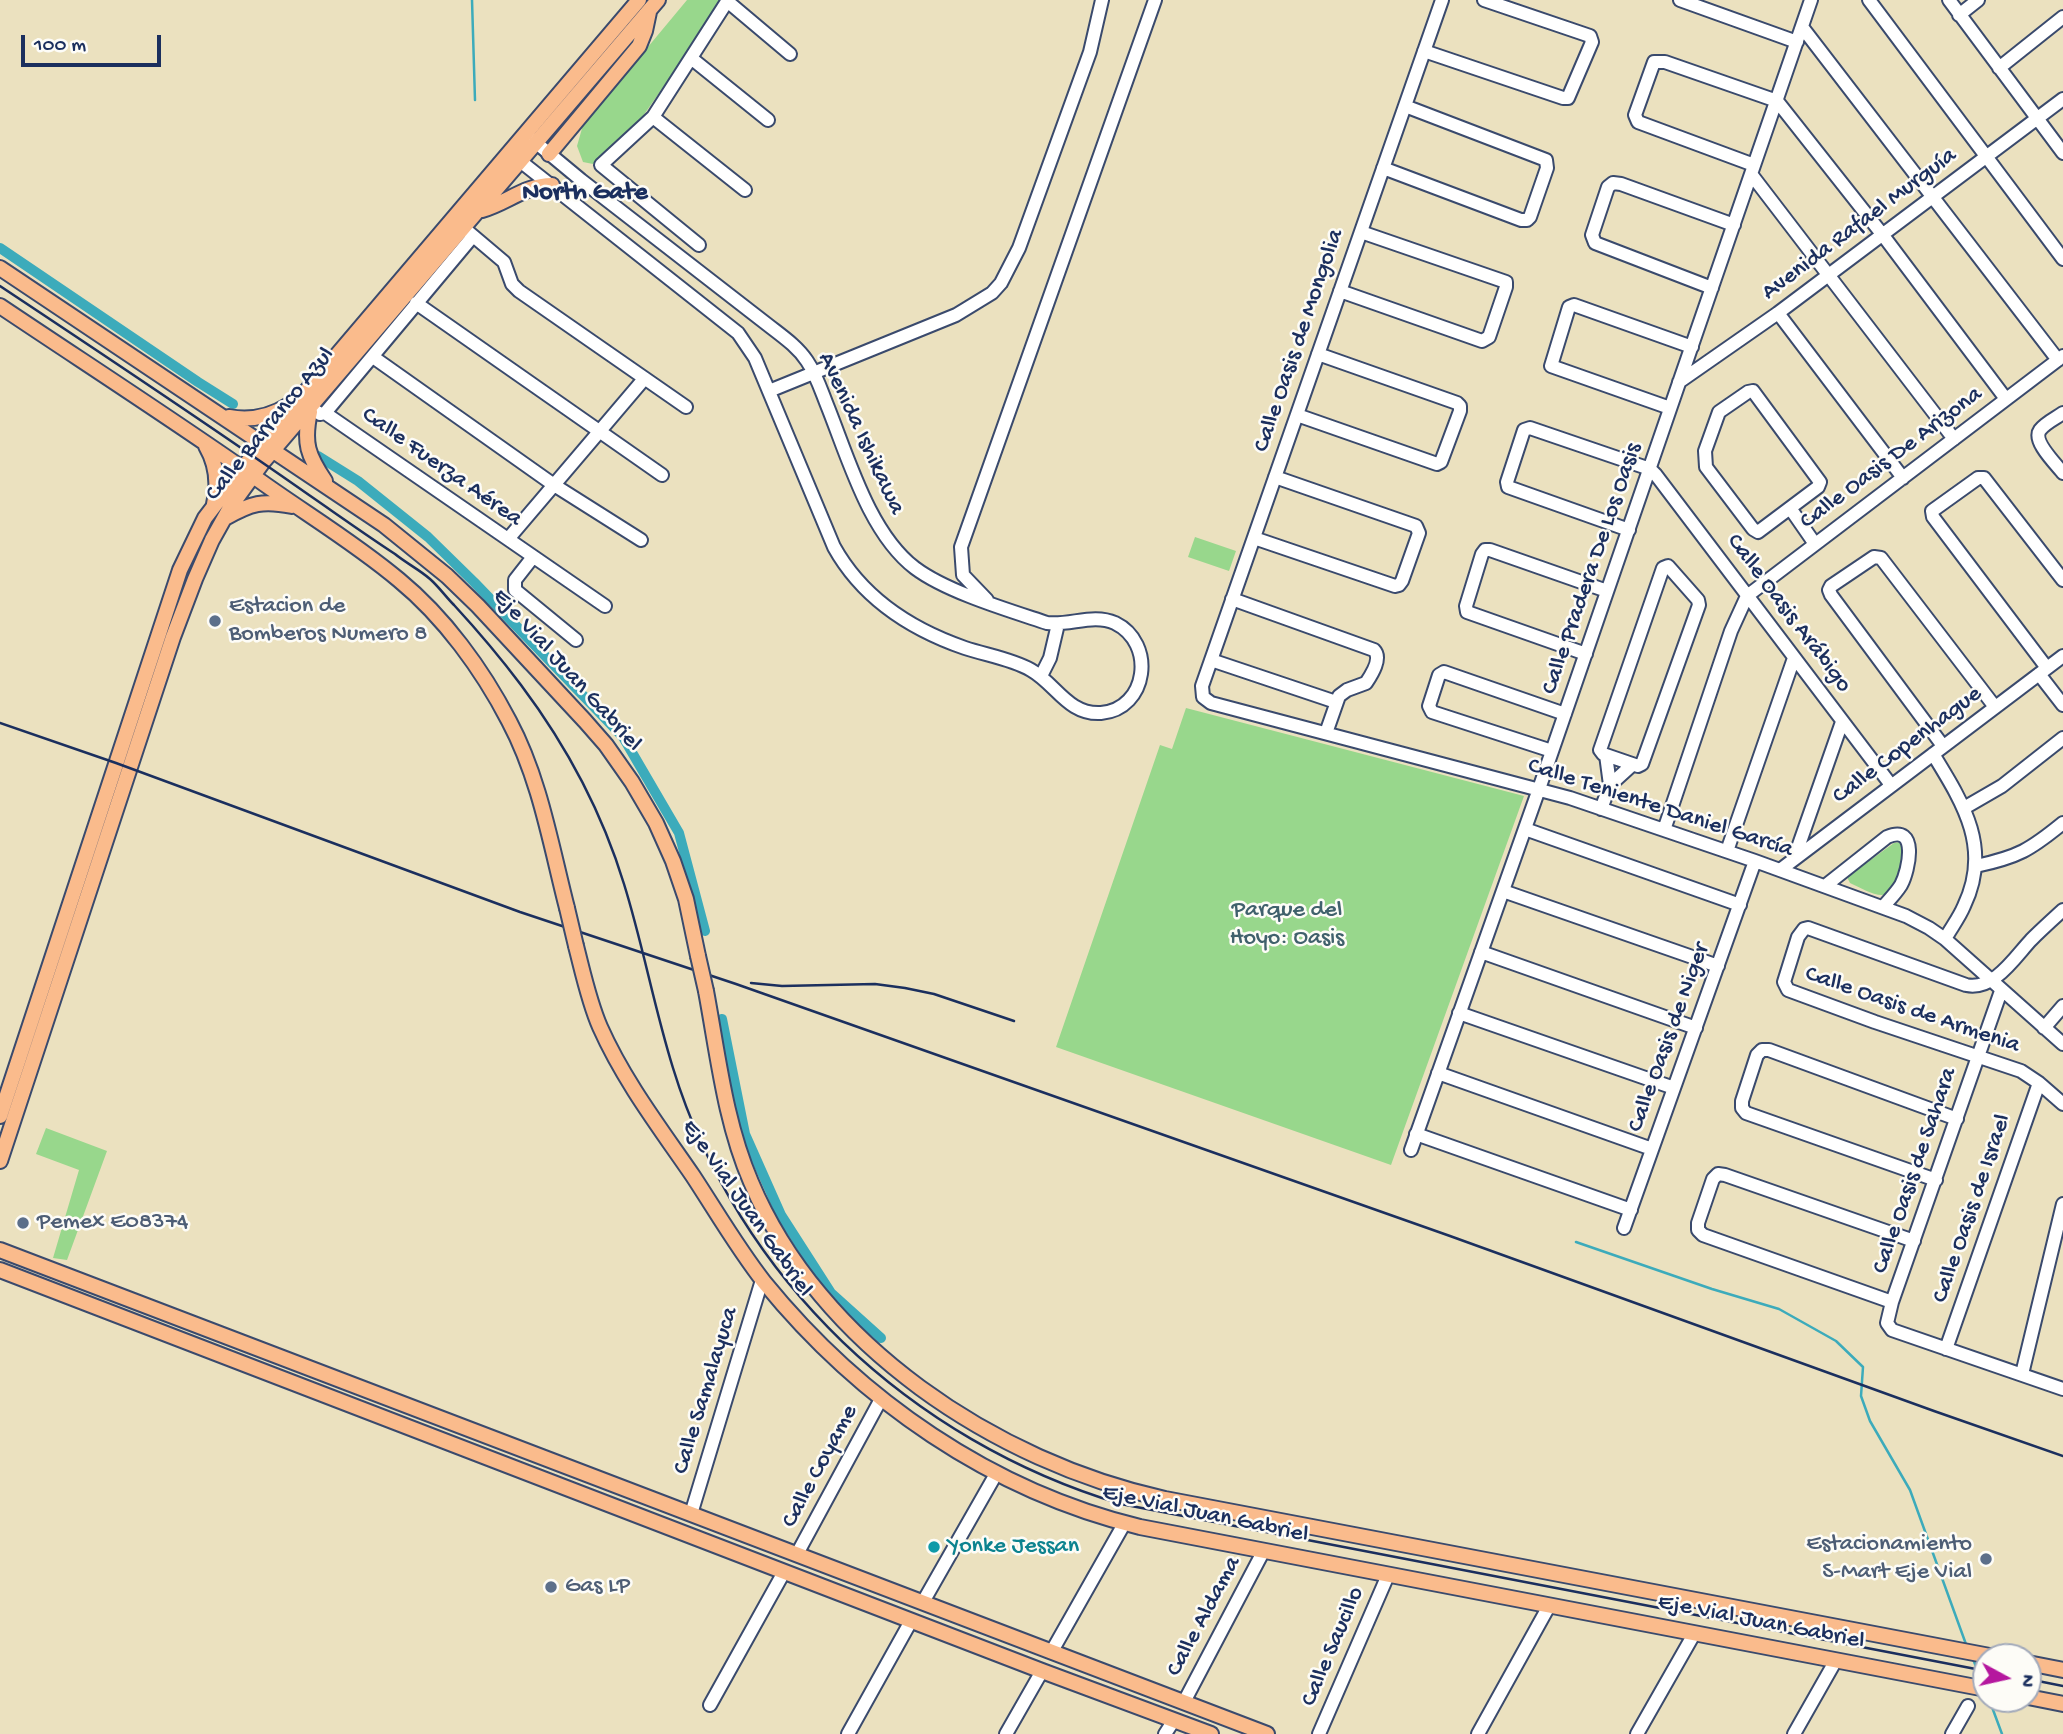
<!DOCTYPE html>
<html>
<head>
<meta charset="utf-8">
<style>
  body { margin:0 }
  #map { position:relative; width:2063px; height:1734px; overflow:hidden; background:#ebe1bf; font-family:"Gochi Hand",sans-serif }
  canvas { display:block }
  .north { position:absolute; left:1972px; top:1643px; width:70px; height:70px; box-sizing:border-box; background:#fdfcf7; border:2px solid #a3aaba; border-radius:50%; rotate:98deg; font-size:19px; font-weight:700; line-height:28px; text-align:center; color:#1b2f5e }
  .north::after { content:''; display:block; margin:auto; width:24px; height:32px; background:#b5179e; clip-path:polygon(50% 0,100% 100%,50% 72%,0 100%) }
  .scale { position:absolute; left:21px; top:35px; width:140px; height:32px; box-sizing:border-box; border:4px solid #1b2f5e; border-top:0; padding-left:9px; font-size:21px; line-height:24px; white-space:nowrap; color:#1b2f5e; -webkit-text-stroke:5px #fdfcf7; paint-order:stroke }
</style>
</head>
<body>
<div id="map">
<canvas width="2063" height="1734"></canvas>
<div class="north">N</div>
<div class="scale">100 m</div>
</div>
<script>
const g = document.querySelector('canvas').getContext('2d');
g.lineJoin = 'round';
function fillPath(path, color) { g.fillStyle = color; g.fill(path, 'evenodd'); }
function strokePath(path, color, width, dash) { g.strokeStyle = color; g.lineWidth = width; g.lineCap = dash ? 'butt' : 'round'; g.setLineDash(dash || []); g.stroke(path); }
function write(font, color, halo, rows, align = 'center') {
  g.font = font + ' "Gochi Hand",sans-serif'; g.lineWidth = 5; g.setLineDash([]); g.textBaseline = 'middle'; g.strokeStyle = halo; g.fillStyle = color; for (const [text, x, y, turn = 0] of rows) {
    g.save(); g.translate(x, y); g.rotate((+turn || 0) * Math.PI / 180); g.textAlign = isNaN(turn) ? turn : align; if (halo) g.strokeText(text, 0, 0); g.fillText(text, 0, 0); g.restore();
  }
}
const green = new Path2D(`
  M687 0H724L643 116 593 164 583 162 577 146 583 125Z
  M1195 537 1236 551 1229 571 1188 557Z
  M1186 708 1524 796 1391 1165 1056 1047 1160 745 1172 749Z
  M1901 842C1902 845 1904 851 1905 853 1905 864 1895 895 1882 895 1872 895 1859 887 1850 883L1847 877 1894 843Z
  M46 1128 107 1151 67 1260 53 1258 79 1170 36 1154Z`);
const stream = new Path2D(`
  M472 0 475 100
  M1576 1242 1712 1289 1779 1309 1836 1341 1863 1367 1861 1396 1870 1421 1910 1490 1967 1647
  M1973 1659 1982 1682
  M1989 1699 2002 1734`);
const canal = new Path2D(`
  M0 248 198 382 233 404
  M318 456 358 481 428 537 474 582 623 737 679 833 705 931
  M722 1019 745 1134 781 1215 831 1293 881 1338`);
const minor = new Path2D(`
  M1442 0 1202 686 1203 697 1211 703 1570 798 1755 861 1906 916 1929 928 1945 939 2063 1044
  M1680 0 1797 42
  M1869 0 2063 259
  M1949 0 2063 153
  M727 1 790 54
  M1959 15 1978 0
  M1802 27 2058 360
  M1424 51 1563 98H1568L1592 42 1590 36 1484 0
  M691 58 768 120
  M1999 68 2063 17
  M653 117 745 190
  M515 157 738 333 755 358 834 547C863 599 910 629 965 648 986 655 1012 659 1031 670 1056 684 1068 715 1101 713 1148 709 1156 643 1115 623 1093 613 1070 626 1047 623 1008 610 947 592 915 568 869 533 848 457 827 405 821 390 816 374 807 361 797 346 782 336 768 325L581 180 528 136
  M1754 165 1638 122 1635 115 1654 62H1665L1777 101 1882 234 2006 399
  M1383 168 1521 220H1527L1530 217 1547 168 1546 160 1405 106
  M1751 174 1954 439
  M465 229 504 262 512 284 519 291 686 407
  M699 245 601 165 653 117 728 0
  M1712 288 1595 243 1592 235 1608 187 1613 183 1621 184 1734 225
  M1340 291 1482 341 1489 337 1506 287V282L1361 232
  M416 303 662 475
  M1778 313 1903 478
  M373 357 554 485 641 540
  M1679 382 1778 313 2063 99
  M769 391 956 315 992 293 1001 283 1019 248 1090 52 1102 0
  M1753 391 1820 482 1818 487 1758 532 1753 529 1706 467 1705 451 1719 412 1748 392Z
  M312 408 320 414 325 413 605 606
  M1670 408 1551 366 1569 307 1574 305 1692 347
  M325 413 473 236
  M2063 413C2056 418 2045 423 2040 430 2032 441 2056 464 2063 473
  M1297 415 1437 464 1441 462 1460 411V406L1457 403 1318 354
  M1790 508 1815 544
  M1629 530 1508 487 1507 482 1524 430 1530 428 1650 469 1656 475 1891 785
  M1254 538 1395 586 1399 585 1402 581 1419 533 1416 526 1275 477
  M508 539 644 379
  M533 557 515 580V590L576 640
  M1668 566 1698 600 1699 605 1642 764 1638 766 1603 754 1600 750 1663 568Z
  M1232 599 1374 650C1382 658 1372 674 1366 683L1347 690 1339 696 1326 733
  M987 600 963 575 961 547 1155 0
  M1586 654 1467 612 1466 606 1482 554 1485 550H1490L1607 591
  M1211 660 1336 702
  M2047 668 1933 517 1932 511 1978 478H1984L2063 580
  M2039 674 2063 705
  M1041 676 1050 658 1058 624
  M1943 746 1831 595 1829 590 1831 586 1874 557 1881 558 1995 707
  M1552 751 1432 712 1429 706 1439 675 1444 672 1565 714
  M1933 754C1963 803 1992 848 1964 906 1959 918 1951 928 1945 939
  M1610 785 1632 765
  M1964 808 2002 786 2063 738
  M1601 809 1610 785 1606 755
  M1525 829 1740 905
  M1664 830 1731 631 1747 596 2063 356
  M1727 851 1794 658
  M1794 859 1842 722
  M1976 866C2018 857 2030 850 2063 823
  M1780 870 2063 656
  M1825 886 1887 837C1919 823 1909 870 1901 885 1896 893 1889 900 1883 907
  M1503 891 1718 966
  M2063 910C2052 920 2041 930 2031 940 2015 957 1994 991 1966 985L1808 928 1804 929 1798 937 1784 982 1788 990 1875 1022 2021 1071 2039 1083 2063 1104
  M1481 952 1696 1028
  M2001 991 1892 1302 1887 1323 1892 1330 2063 1389
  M1459 1013 1674 1088
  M2044 1028 2063 1006
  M1438 1073 1652 1149
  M1416 1134 1631 1210
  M1411 1150 1539 789 1811 0
  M1936 1180 1746 1113 1742 1108V1101L1757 1055 1762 1050H1769L1957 1119
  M1624 1228 1755 861
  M1892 1302 1703 1235 1698 1230V1223L1713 1179 1718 1174 1725 1175 1914 1241
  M1946 1349 2039 1083
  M2022 1374 2063 1204
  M691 1514 762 1280
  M797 1554 881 1399
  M923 1602 996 1474
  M1052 1651 1124 1524
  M1184 1702 1263 1552
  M710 1705 784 1572
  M848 1734 911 1621
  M1006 1734 1042 1671
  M1165 1734 1174 1720
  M1319 1734 1388 1575
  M1478 1734 1549 1606
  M1637 1734 1694 1634
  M1794 1734 1836 1660
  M1952 1734 1968 1706`);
const major = new Path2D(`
  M549 154 639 46 645 31 649 12
  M482 210C507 203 525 185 552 185
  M0 268 384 525 447 576 478 606 585 721 606 745 632 782 656 823 673 861 686 899 698 956
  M0 306C85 363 172 419 256 478 303 512 354 542 399 580 444 617 482 669 509 721 540 779 551 846 567 908
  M310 412C303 443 308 456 325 481
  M229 417C251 421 270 417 289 405
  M206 446C217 465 219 483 214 504
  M225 518C251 503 263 500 292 506
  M576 946C583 973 589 1002 600 1027 624 1081 660 1128 693 1176 716 1211 738 1249 764 1282 860 1400 991 1491 1140 1527L1986 1689
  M706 991C718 1055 725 1122 751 1182 819 1345 996 1462 1165 1499L1995 1657
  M0 1116 180 570 205 518 263 442 639 0
  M0 1161 173 637 195 579 212 540 231 506 263 462 658 0
  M0 1250 1267 1734
  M0 1270 1042 1671 1211 1734
  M2028 1663 2063 1670
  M2028 1697 2063 1704`);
const rail = new Path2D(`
  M0 286C104 355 208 424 309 495 338 515 366 535 395 554 406 563 420 570 430 579 439 587 446 597 454 605 477 630 500 657 521 685 566 745 602 812 624 884 643 945 654 1007 673 1068 738 1280 911 1441 1121 1504L1986 1671
  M0 723 116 763 520 912 736 984 1450 1236 1934 1411 2063 1456
  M751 983 782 986 875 984 905 988 934 994 1014 1021
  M2028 1679 2063 1686`);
const majorBridge = new Path2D(`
  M567 908 576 946
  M698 956 706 991`);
const markers = [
  [215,621,7,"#5c6f8a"],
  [23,1223,7,"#5c6f8a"],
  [934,1547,7,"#0f9aa8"],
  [1986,1559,7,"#5c6f8a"],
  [551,1587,7,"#5c6f8a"]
];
const streetNames = [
  ["Avenida Rafael Murguía",1860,225,-37],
  ["Calle Oasis de Mongolia",1300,341,-71],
  ["Calle Barranco Azul",271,425,-51],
  ["Avenida Ishikawa",860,434,65],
  ["Calle Oasis De Arizona",1892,459,-37],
  ["Calle Fuerza Aérea",441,468,35],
  ["Calle Pradera De Los Oasis",1593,569,-71],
  ["Calle Oasis Arábigo",1788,614,53],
  ["Eje Vial Juan Gabriel",566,671,48],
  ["Calle Copenhague",1908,746,-37],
  ["Calle Teniente Daniel García",1660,809,18],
  ["Calle Oasis de Armenia",1912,1011,19],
  ["Calle Oasis de Niger",1670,1038,-70],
  ["Calle Oasis de Sahara",1916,1171,-71],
  ["Eje Vial Juan Gabriel",746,1209,55],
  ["Calle Oasis de Israel",1973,1209,-71],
  ["Calle Samalayuca",707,1391,-73],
  ["Calle Coyame",821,1467,-62],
  ["Eje Vial Juan Gabriel",1205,1515,12],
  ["Calle Aldama",1205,1617,-62],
  ["Eje Vial Juan Gabriel",1761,1623,11],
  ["Calle Saucillo",1334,1647,-67]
];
const serviceNames = [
  ["Estacion de",229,607],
  ["Bomberos Numero 8",229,635],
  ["Pemex E08374",37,1223],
  ["Estacionamiento",1972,1545,"right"],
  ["S-Mart Eje Vial",1972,1573,"right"],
  ["Gas LP",565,1587]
];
const parkNames = [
  ["Parque del",1287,911],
  ["Hoyo: Oasis",1287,939]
];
const cultureNames = [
  ["Yonke Jessan",948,1547]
];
const neighbourhoodNames = [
  ["North Gate",585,194]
];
fillPath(green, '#98d78c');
strokePath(stream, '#3cabbb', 2.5);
strokePath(canal, '#3cabbb', 10);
strokePath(minor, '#3a4a6d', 16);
strokePath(major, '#3a4a6d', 18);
strokePath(minor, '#fff', 12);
strokePath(major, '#fabb8c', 14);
strokePath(rail, '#1b2f5e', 2.5);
strokePath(majorBridge, '#3a4a6d', 18, []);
strokePath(majorBridge, '#fabb8c', 14);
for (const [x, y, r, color] of markers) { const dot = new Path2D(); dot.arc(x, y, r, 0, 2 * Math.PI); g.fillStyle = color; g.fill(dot); strokePath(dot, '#fdfcf7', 2.5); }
write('24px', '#1b2f5e', '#fdfcf7', streetNames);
write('24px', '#4e5e75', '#fdfcf7', serviceNames, 'left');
write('24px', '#40616c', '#fdfcf7', parkNames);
write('24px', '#0d838f', '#fdfcf7', cultureNames, 'left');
write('bold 26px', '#1b2f5e', '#fdfcf7', neighbourhoodNames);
</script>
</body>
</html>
